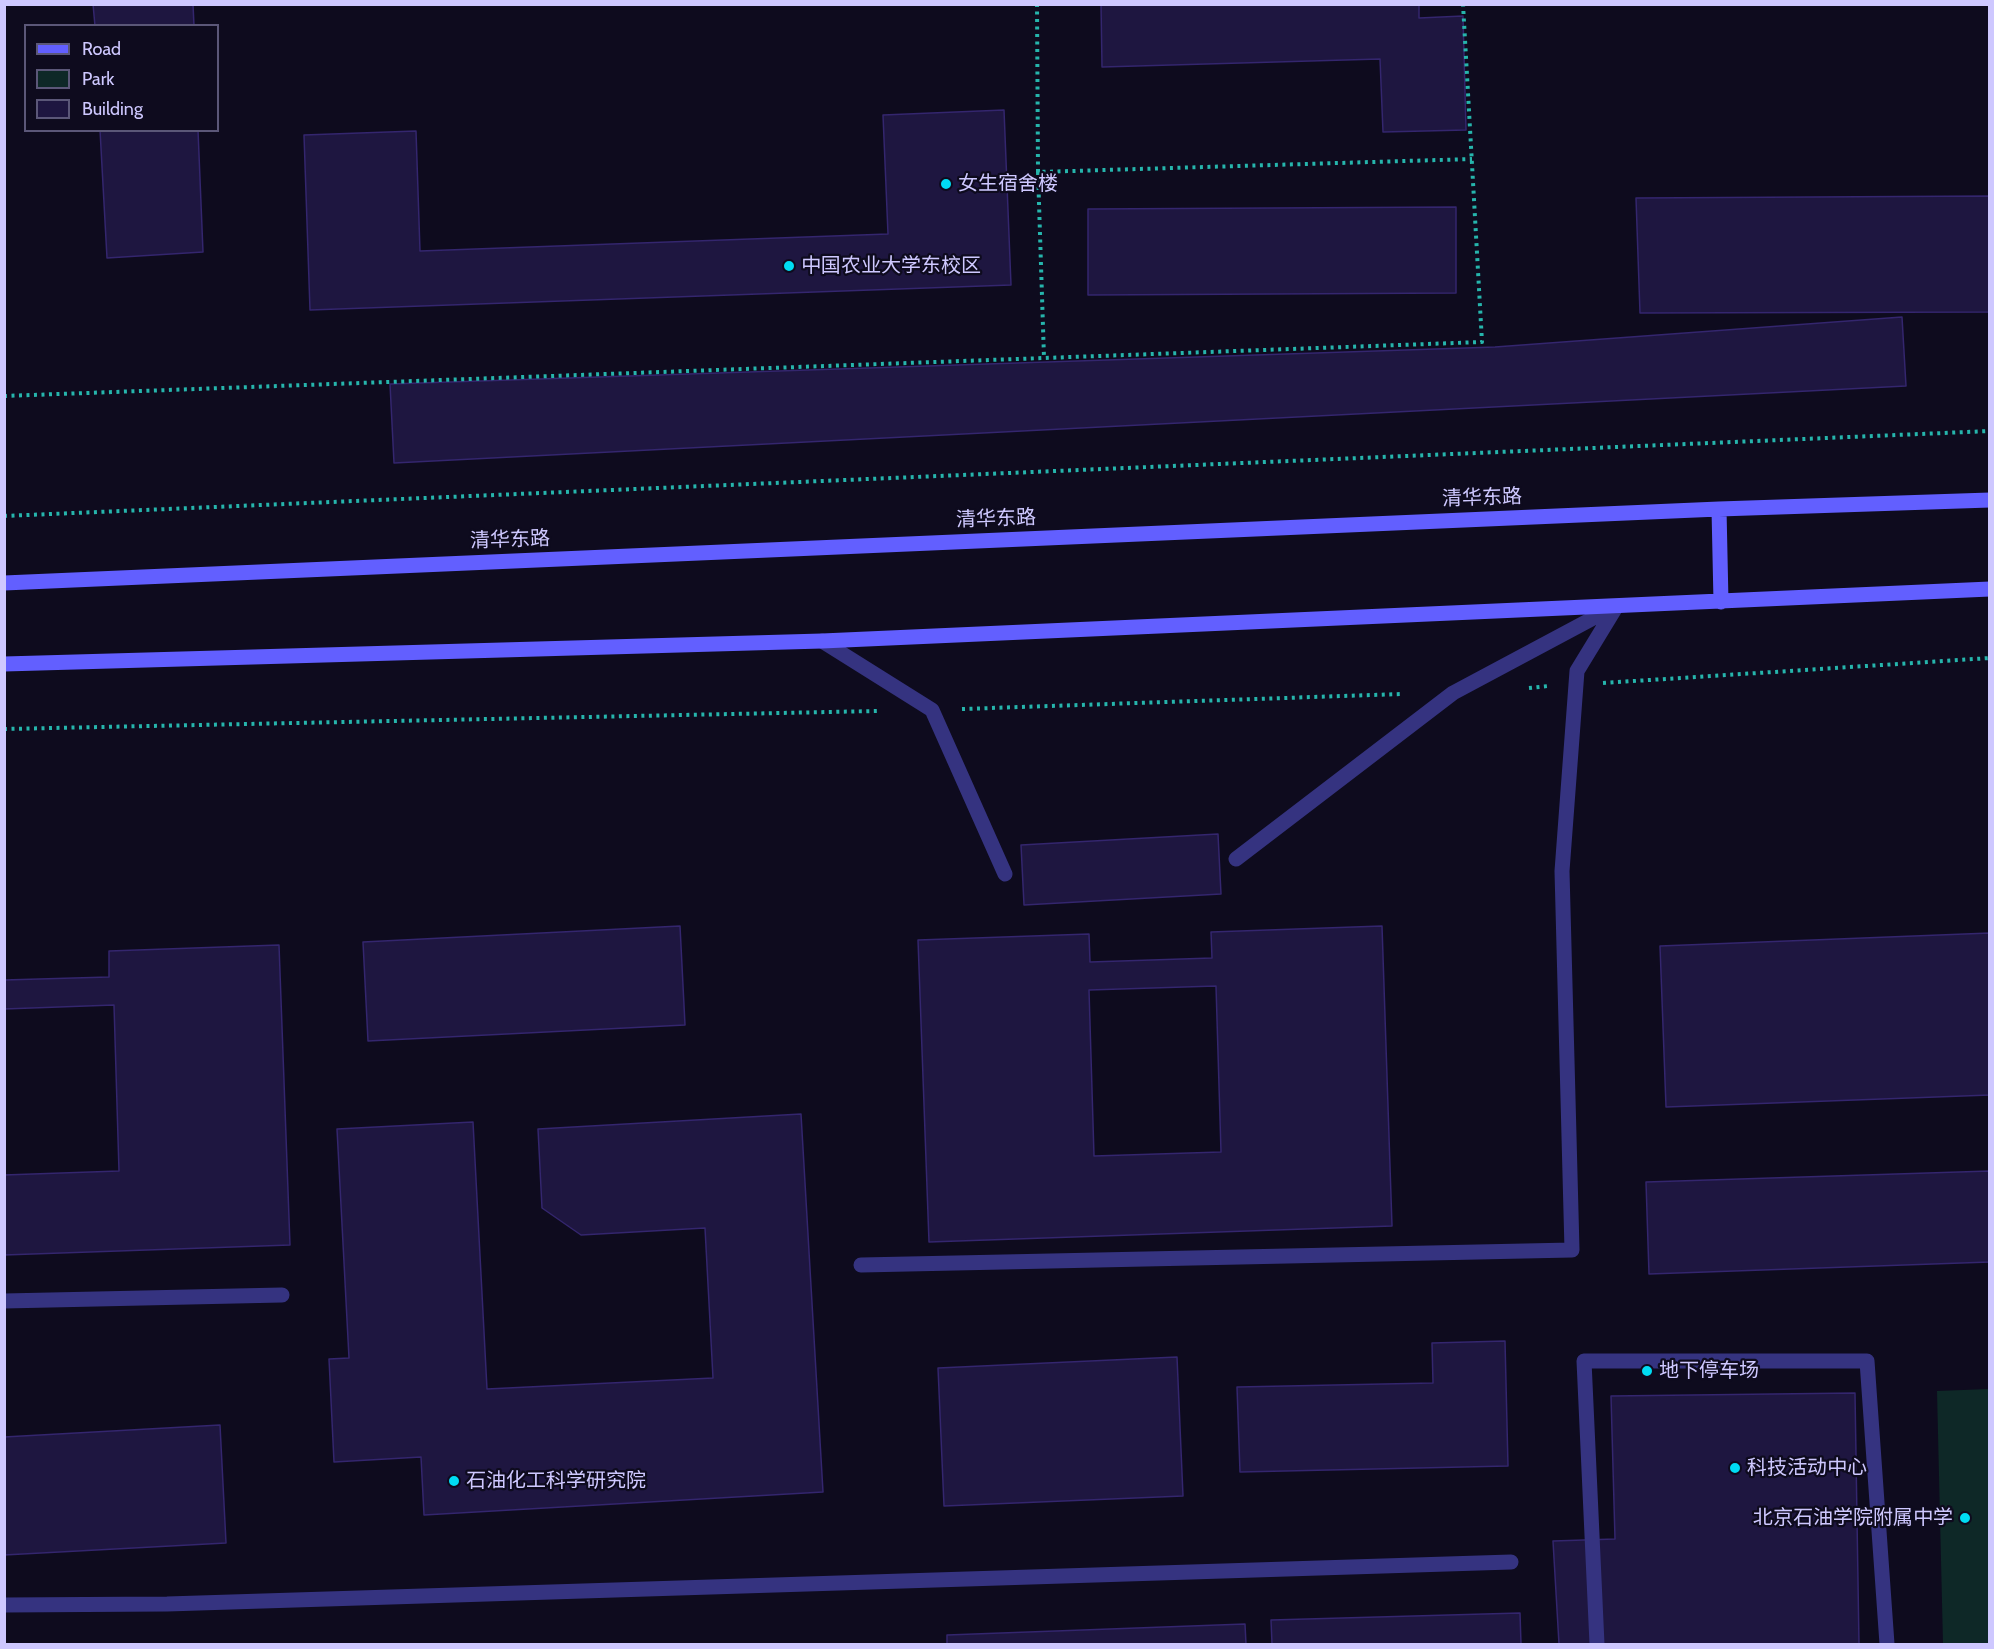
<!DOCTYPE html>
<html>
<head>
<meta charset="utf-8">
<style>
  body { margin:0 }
  #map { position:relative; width:1994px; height:1649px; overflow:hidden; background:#0e0b1e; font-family:Cabin,sans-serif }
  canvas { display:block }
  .frame { position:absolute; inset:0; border:6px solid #cec8ff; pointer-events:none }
  .legend { position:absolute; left:24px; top:24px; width:195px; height:108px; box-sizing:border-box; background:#0e0b1e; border:2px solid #5b5778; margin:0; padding:8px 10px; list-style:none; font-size:18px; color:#cec8ff }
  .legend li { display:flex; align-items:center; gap:12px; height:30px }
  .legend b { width:30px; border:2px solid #5b5778 }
</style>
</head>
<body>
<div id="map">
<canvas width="1994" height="1649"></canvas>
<div class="frame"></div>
<ul class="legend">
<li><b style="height:8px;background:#625fff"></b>Road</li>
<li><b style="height:16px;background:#0e2827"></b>Park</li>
<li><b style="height:16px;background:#1e1640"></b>Building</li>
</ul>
</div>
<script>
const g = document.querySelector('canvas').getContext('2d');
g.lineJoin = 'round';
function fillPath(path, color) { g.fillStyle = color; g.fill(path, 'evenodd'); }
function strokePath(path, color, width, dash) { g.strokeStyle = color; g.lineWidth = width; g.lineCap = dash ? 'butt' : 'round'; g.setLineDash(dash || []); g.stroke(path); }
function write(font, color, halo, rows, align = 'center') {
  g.font = font + ' Cabin,"Noto Sans SC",sans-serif'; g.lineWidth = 4.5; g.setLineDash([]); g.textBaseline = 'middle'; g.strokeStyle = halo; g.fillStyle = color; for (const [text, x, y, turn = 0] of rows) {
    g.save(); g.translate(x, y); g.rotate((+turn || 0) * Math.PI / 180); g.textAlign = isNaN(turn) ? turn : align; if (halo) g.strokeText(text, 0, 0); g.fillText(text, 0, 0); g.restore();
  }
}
const green = new Path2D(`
  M1989 1389V1644H1943L1937 1391Z`);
const building = new Path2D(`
  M93 4H193L194 26H95Z
  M1101 4H1419V18L1463 16 1466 130 1383 132 1380 59 1102 67Z
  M1004 110 1011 285 310 310 304 135 416 131 420 251 888 234 883 115Z
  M100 130H198L203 252 107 258Z
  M1990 196V312L1640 313 1636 198Z
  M1456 207V293L1088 295V209Z
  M1902 317 1906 386 394 463 390 384 1495 347Z
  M1218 834 1221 894 1024 905 1021 845Z
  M680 926 685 1025 368 1041 363 942Z
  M1382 926 1392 1226 929 1242 918 940 1089 934 1090 962 1212 958 1211 932ZM1216 986 1221 1152 1094 1156 1089 990Z
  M1990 933V1095L1666 1107 1660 946Z
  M279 945 290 1245 4 1255V1175L119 1171 114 1005 4 1009V980L109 977V951Z
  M801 1114 823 1492 424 1515 421 1457 334 1462 329 1359 349 1358 337 1129 473 1122 487 1389 713 1378 705 1228 581 1235 542 1208 538 1129Z
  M1990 1171V1262L1649 1274 1646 1182Z
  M1505 1341 1508 1466 1240 1472 1237 1387 1433 1383 1432 1343Z
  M1177 1357 1183 1496 944 1506 938 1368Z
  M1855 1393 1859 1644H1559L1553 1541 1615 1539 1611 1396Z
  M220 1425 226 1543 4 1555V1437Z
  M1520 1613 1521 1644H1272L1271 1620Z
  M1245 1624 1246 1644H947V1635Z`);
const path = new Path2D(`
  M1037 4 1038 172 1472 159
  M1038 172 1044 358
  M4 396 1482 342 1463 4
  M4 516 1990 431
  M1603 683 1990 658
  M1529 688 1548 686
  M962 709 1401 694
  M4 729 877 711`);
const lane = new Path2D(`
  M822 641 932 710 1005 874
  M1236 859 1453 693 1614 607
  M861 1265 1572 1250 1562 871 1577 671 1616 607
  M1597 1644 1584 1361H1867L1887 1644`);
const street = new Path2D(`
  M4 1301 282 1295
  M4 1605 167 1604 1511 1562`);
const secondary = new Path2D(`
  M1719 509 1721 602
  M4 583 1719 509 1990 500
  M4 664 822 641 1990 589`);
const markers = [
  [946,184,6,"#00dcf3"],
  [789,266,6,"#00dcf3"],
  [1647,1371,6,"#00dcf3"],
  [1735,1468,6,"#00dcf3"],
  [454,1481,6,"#00dcf3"],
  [1965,1518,6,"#00dcf3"]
];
const poiNames = [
  ["女生宿舍楼",958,184],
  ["中国农业大学东校区",801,266],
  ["地下停车场",1659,1371],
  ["科技活动中心",1747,1468],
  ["石油化工科学研究院",466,1481],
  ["北京石油学院附属中学",1953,1518,"right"]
];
const streetNames = [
  ["清华东路",1482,498,-2],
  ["清华东路",996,519,-2],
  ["清华东路",510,540,-2]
];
fillPath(green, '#0e2827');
fillPath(building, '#1e1640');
strokePath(building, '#34266e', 1.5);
strokePath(path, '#26b5ac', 4, [3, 4.5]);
strokePath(lane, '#353380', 15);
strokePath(street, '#353380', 15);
strokePath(secondary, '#625fff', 15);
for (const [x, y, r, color] of markers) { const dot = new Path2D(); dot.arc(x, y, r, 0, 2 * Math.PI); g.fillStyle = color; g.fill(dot); strokePath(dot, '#0e0b1e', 2); }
write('20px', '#cec8ff', '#0e0b1e', poiNames, 'left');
write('20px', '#cec8ff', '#0e0b1e', streetNames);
</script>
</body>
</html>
